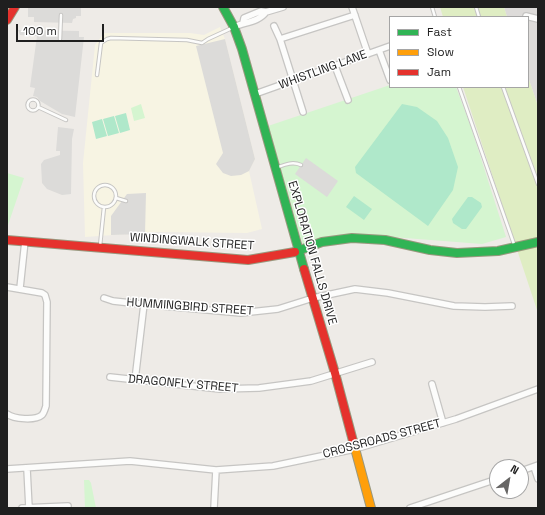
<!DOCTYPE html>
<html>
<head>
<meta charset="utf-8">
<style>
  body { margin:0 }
  #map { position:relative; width:545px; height:515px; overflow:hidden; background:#eeebe7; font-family:"Space Grotesk",sans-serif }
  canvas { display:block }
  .frame { position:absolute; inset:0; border:8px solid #1f1f1f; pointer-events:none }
  .legend { position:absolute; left:389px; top:16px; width:140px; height:72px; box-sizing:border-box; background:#fff; border:1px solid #a5a5a5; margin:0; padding:5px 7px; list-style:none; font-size:12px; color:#1f1f1f }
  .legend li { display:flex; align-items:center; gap:8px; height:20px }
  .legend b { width:20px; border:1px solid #a5a5a5 }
  .north { position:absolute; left:489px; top:459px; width:40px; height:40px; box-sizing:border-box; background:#fff; border:1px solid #a5a5a5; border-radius:50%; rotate:31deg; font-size:11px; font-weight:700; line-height:16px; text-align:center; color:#1f1f1f }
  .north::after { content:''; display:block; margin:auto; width:14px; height:18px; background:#676665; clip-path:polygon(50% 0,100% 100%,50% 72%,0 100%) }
  .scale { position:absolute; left:16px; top:24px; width:88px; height:18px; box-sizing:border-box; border:2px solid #1f1f1f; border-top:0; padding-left:5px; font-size:12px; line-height:14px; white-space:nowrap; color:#1f1f1f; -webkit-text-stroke:3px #fff; paint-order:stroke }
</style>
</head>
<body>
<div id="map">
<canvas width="545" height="515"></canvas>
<div class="frame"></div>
<ul class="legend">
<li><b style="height:5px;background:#30b455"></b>Fast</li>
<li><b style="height:5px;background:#ff9f0a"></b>Slow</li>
<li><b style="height:5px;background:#e5322d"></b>Jam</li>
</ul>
<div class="north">N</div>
<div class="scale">100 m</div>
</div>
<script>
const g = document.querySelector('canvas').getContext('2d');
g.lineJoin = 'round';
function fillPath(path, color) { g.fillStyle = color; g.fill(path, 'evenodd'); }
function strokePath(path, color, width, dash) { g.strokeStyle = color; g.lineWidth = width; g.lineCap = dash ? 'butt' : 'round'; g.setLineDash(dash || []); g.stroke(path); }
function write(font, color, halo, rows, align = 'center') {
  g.font = font + ' "Space Grotesk",sans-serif'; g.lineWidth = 3; g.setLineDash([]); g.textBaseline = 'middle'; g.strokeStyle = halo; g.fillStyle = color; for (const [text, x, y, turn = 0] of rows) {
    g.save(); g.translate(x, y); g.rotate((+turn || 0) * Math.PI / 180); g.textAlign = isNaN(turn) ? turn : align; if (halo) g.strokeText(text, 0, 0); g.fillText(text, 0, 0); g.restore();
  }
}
const residential = new Path2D(`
  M504 7H538V106L528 77V17H507Z`);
const education = new Path2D(`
  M220 27 225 39 255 159 249 171 262 229 247 233 158 232 85 237 83 163 95 45 104 33H190L204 35Z`);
const grass = new Path2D(`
  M440 7H504L507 17H443Z
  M528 77 538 106V313L463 87H528Z`);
const park = new Path2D(`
  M390 85V87H456L471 127 506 237 482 244 366 235 303 246 268 126Z
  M141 104 145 118 134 121 131 108Z
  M7 173 24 178 7 228Z
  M84 480H89L91 483 96 508H85Z`);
const pitch = new Path2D(`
  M402 104 417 107 437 121 448 138 458 167 453 190 428 226 356 173 355 167Z
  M126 113 130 130 120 133 115 116Z
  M114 116 119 133 108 136 103 119Z
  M102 119 107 136 96 139 92 122Z
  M354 196 372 209 364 220 346 207Z
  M468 197H472L481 203 482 207 466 229H462L453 223 452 219Z`);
const parking = new Path2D(`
  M28 7H81V16H76V18L73 19 72 23 34 22V17H28Z
  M18 30 79 31V37H84L75 117 62 114 40 101 37 97 33 96 35 88 30 87 37 36 20 35Z
  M225 39 255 159 249 171 241 175 231 176 223 173 216 164 223 153 196 46Z
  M58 127 74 129 72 139 71 194 62 195 47 189 42 183 41 164 44 160 60 155V151H56Z
  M306 158 338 181 327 197 295 174Z
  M146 193 145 234 111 235V216L127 194Z`);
const lane = new Path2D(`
  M432 7 435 17
  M476 7 479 17
  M60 39 61 15
  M97 75 101 43 107 39 111 38 187 40 202 43 208 39 232 28
  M459 87 515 247
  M503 87 538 184
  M27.5 105a5.5 5.5 0 1 1 11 0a5.5 5.5 0 1 1-11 0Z
  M38 107 66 120
  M276 168C284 165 292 161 301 165
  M94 196a11 11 0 1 1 22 0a11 11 0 1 1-22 0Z
  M116 198 126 201
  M100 246 104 207`);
const street = new Path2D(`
  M352 7 368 54
  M526 16 538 19
  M243 23 244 18 261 11 266 12 283 7
  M274 26 280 39 303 112
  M234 27C245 22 259 22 266 12
  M280 39 355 15
  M379 50 390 80
  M335 66 348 100
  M255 94 390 46
  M7 287 42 293 45 295 47 302 46 406C45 409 44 413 42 415 35 421 14 419 7 414
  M20 288 25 241
  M104 298 113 301 141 304 241 313 278 309 313 298 355 289 388 293 454 306 485 307 512 306
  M110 377 220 389 259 388 311 381 372 362
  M135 380 144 304
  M432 384 443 423
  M534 467 538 479
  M7 469 130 461 216 470 273 466 355 449 456 419 538 389
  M27 469 29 508
  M521 471 538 465
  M22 508 68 506
  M214 508 216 470
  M410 508 497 479`);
const fast = new Path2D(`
  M223 7 234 27 242 49 304 269
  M295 252 322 242 352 238 385 240 430 250 457 253 498 251 538 242`);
const slow = new Path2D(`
  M353 441 371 508`);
const jam = new Path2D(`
  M7 20 15 7
  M7 240 248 260 295 252
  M304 269 335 373 353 441`);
const streetNames = [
  ["WHISTLING LANE",323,70,-20],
  ["WINDINGWALK STREET",192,242,4],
  ["EXPLORATION FALLS DRIVE",312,253,74],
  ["HUMMINGBIRD STREET",190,307,4],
  ["DRAGONFLY STREET",183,384,5],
  ["CROSSROADS STREET",382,439,-15]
];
fillPath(residential, '#dddbd9');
fillPath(education, '#f7f4e3');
fillPath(grass, '#dfedc3');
fillPath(park, '#d5f5d0');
fillPath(pitch, '#afe8ca');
fillPath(parking, '#dcdbd9');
strokePath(lane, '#c6c5c3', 4.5);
strokePath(street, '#c6c5c3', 8);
strokePath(fast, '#99987e', 10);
strokePath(slow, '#99987e', 10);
strokePath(jam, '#99987e', 10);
strokePath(lane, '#fcfcfb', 2.5);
strokePath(street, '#fcfcfb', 5.5);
strokePath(fast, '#30b455', 8);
strokePath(slow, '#ff9f0a', 8);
strokePath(jam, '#e5322d', 8);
write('12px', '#1f1f1f', '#fff', streetNames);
</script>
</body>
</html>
